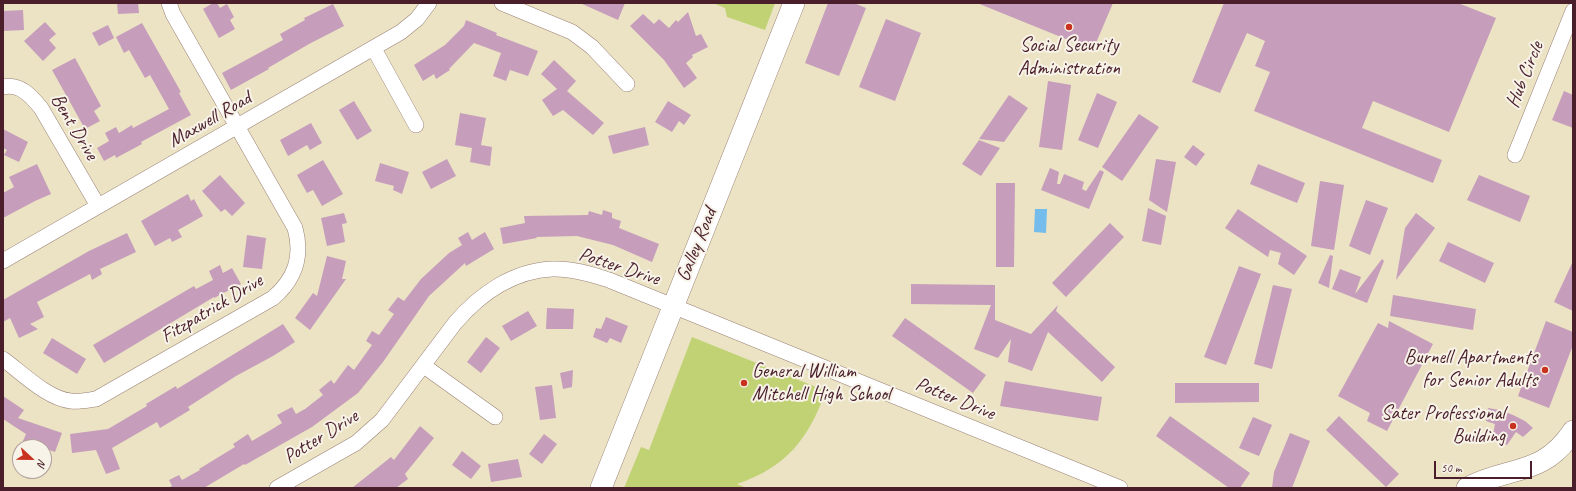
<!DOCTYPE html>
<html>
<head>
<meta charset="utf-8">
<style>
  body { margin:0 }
  #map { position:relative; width:1576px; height:491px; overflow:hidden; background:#ebe3c3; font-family:Caveat,sans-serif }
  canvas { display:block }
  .frame { position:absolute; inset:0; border:4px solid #4a1f2b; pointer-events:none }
  .north { position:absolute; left:12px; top:439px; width:40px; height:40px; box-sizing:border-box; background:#f7f3e8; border:1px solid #b29e9c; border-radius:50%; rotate:112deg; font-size:11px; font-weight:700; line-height:16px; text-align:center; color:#4a1f2b }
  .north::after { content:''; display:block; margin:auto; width:14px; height:18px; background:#c8321e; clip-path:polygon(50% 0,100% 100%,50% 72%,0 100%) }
  .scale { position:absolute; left:1434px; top:461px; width:98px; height:18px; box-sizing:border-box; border:2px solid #4a1f2b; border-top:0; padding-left:5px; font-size:12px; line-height:14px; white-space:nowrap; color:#4a1f2b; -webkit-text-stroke:3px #f7f3e8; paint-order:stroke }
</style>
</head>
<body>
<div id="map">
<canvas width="1576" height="491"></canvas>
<div class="frame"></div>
<div class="north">N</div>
<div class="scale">50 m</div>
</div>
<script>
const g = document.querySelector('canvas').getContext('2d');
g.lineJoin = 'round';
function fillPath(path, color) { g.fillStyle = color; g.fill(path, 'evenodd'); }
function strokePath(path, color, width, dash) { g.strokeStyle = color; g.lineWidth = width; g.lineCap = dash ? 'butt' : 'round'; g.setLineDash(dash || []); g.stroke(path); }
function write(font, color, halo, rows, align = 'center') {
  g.font = font + ' Caveat,sans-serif'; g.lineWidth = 4; g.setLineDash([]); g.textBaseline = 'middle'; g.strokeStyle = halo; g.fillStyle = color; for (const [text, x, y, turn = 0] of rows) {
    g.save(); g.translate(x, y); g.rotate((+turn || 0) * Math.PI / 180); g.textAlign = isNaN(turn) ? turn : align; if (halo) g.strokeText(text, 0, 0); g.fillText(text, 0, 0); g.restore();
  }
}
const green = new Path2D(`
  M713 3H775L765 30 727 17 725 8Z
  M692 337 826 391C808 439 787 467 737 484L746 488H624L641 447 649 450Z`);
const water = new Path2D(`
  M1035 209H1047L1046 233 1034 232Z`);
const building = new Path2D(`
  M117 3H138L139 13 118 14Z
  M213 3H217L220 8 227 4 234 17 230 20 235 29 219 38 203 9Z
  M580 3H625L618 20Z
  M828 3H854L866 8 839 76 805 63Z
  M977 3H1113L1093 50Z
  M1224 3H1458L1496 18 1449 132 1373 101 1362 128 1442 160 1433 183 1254 111 1270 72 1255 66 1265 41 1247 33 1220 93 1192 82Z
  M333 4 344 26 309 44 268 68 269 69 231 90 222 73 283 40 280 34 305 20 304 18Z
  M23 10 24 30 3 31V11Z
  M688 12 696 36 701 34 708 47 692 55 693 57 686 63 697 78 684 88 664 60 630 26 643 14 654 24 659 19 669 28 676 20 678 22Z
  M886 19 921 33 895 101 859 87Z
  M466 20 497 33 496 35 538 51 528 76 510 70 506 81 493 76 501 53 474 43 449 69 450 70 436 79 434 74 423 81 414 65 445 45 464 26Z
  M45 22 56 34 49 40 56 48 43 61 24 41Z
  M142 23 181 92 179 93 191 115 141 142 142 144 116 158 115 155 104 161 97 148 109 141 105 133 116 127 119 133 132 125 133 128 169 109 150 75 145 78 129 50 124 53 116 37Z
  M108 25 114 38 99 46 92 33Z
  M75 58 101 106 94 111 100 121 85 129 52 70Z
  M554 60 576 81 567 91 604 123 593 135 563 110 553 116 542 100 557 89 541 74Z
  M1048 81 1071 85 1062 150 1039 147Z
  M1564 91 1573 95V128L1552 120Z
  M1097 93 1117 102 1098 148 1078 140Z
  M1009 95 1028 108 1004 142 979 139Z
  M354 101 372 131 357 140 339 110Z
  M668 101 691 115 684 125 679 121 672 132 655 122Z
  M460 113 486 118 481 145 492 147 490 166 470 162 472 148 455 145Z
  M1139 114 1159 127 1122 181 1102 167Z
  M311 123 322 143 310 150 307 145 288 156 280 140Z
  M645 127 649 145 613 154 608 136Z
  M3 129 28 142 19 162 4 155 7 150 3 148Z
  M979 140 1000 148 981 176 962 164Z
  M1193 145 1205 154 1196 166 1184 157Z
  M447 159 456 176 431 189 422 172Z
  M1156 159 1176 162 1167 212 1149 200Z
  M323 160 343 194 322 206 313 190 307 193 297 175Z
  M380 163 409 172 402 194 393 190 394 186 375 181Z
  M37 164 51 194 35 201 3 218V193L14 187 9 177Z
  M1258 164 1305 183 1297 203 1250 184Z
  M1050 168 1059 172 1057 184H1060L1064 174 1084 182 1082 189 1086 191 1100 170 1104 172 1089 209 1041 190Z
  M220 175 245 203 232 216 225 209 221 212 202 191Z
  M1479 175 1530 196 1520 222 1467 200Z
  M1320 181 1344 185 1334 250 1311 246Z
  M996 183H1015L1014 267H996Z
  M188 194 191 201 194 199 203 216 178 230 182 237 172 242 170 238 155 246 141 221Z
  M1366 200 1388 208 1370 255 1349 246Z
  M1148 208 1166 216 1161 245 1142 241Z
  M1238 209 1307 256 1294 275 1278 264 1281 253 1270 250 1268 257 1225 228Z
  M603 210 612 213V218L621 221 619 228 659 244 652 262 613 245 577 236 536 237 537 238 503 244 500 228 525 223 524 216 588 215 589 211 602 215Z
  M344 213 347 223 342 224 345 242 327 246 321 218Z
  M1416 213 1435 228 1396 280 1405 228Z
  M1110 223 1124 237 1066 297 1052 283Z
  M468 232 472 240 485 232 494 249 466 266 465 263 429 296 383 362 358 393 312 427 245 465 244 464 204 488H168L172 486 169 480 179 475 182 480 200 470 199 469 235 447 233 444 248 434 252 441 274 428 282 423 277 415 292 407 296 414 305 409 323 395 319 390 331 380 334 384 348 365 354 370 372 345 366 341 372 331 379 335 394 314 388 310 398 297 404 301 421 279 449 253 462 245 458 238Z
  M127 233 136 252 100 269 102 274 92 280 90 274 37 302 44 317 30 324 38 329 19 338 10 318 3 322V300L89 251Z
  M247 235 266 238 262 269 243 267Z
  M1448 242 1494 263 1485 283 1439 261Z
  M1330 255 1333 256 1329 288 1318 283Z
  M327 256 346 261 342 279H346L310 330 295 318 313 293 317 296Z
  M1382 259 1384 261 1367 303 1332 289 1340 269 1361 277 1355 294Z
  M1573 261V311L1554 302Z
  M220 265 223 273 232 268 241 284 214 298V297L104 363 93 345 194 286 196 289 213 280 209 271Z
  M1239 266 1261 274 1226 365 1204 357Z
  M911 284 995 285V320L1031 334 1058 305 1056 311 1115 367 1102 382 1048 332 1032 371 1008 362 1011 339 998 358 974 349 991 305 911 304Z
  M1273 285 1292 289 1272 369 1254 364Z
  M1393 295 1476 309 1473 330 1390 316Z
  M547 308 574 309 573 329H546Z
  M528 311 537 326 511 341 502 326Z
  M606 317 628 326 621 343 610 338 607 343 593 337 596 328 601 329Z
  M905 318 986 375 973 393 892 336Z
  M1389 321 1433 344 1387 431 1367 421 1370 413 1338 396 1378 323 1388 328Z
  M1546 321 1573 332V345L1549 408 1518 396Z
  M283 324 295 342 273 356 236 376 188 407 190 410 160 428 157 422 112 448 120 469 106 474 96 450 72 453 70 434 108 429 147 406 146 404 176 386 177 389Z
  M486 337 500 348 481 373 467 362Z
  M52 338 86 359 77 374 43 353Z
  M573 370 572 387 563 389 560 373Z
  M1005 381 1102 397 1098 421 1000 406Z
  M1175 383H1259V402L1175 403Z
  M552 385 556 418 540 420 535 387Z
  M3 396 24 410 18 418 62 433 55 452 23 441 26 434 3 419Z
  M1488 408 1500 410 1513 415 1525 421 1533 428 1523 437 1516 432 1507 445 1492 440 1495 424 1486 421Z
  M1170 416 1250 473 1240 488H1229L1156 436Z
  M1339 416 1399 474 1386 487 1326 430Z
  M1253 417 1272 425 1259 456 1239 448Z
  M420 426 434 438 405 474 408 479 396 488H352L391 457 394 460Z
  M1290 433 1310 441 1292 488H1272L1274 472Z
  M544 434 557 444 542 464 529 454Z
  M462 451 481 466 471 479 452 465Z
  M518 459 522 477 491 482 488 464Z`);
const street = new Path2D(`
  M502 3 572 32 592 47 627 84
  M374 49 416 125
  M3 87C20 83 31 96 41 108L98 206
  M1515 155 1573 11
  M3 261 401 32 417 19 429 3
  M3 359C22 373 48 399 71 401 79 402 88 400 96 399L273 298C295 279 303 257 295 228L173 14 169 3
  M424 366 495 417
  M277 488 356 443 382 420 455 323C479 295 512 271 552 269 571 268 591 274 609 280L1120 488`);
const secondary = new Path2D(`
  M601 488 794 3
  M1467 488C1508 466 1543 477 1573 431`);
const markers = [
  [1069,27,4,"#c8321e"],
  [1545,370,4,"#c8321e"],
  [744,383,4,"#c8321e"],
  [1513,426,4,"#c8321e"]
];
const poiNames = [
  ["Social Security",1069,46,"center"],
  ["Administration",1069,69,"center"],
  ["Burnell Apartments",1537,358],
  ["for Senior Adults",1537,381],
  ["General William",752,372,"left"],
  ["Mitchell High School",752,395,"left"],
  ["Sater Professional",1505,414],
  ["Building",1505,437]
];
const streetNames = [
  ["Hub Circle",1525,75,-68],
  ["Maxwell Road",210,120,-30],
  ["Bent Drive",74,127,59],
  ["Galley Road",697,245,-68],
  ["Potter Drive",619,267,18],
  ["Fitzpatrick Drive",212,309,-31],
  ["Potter Drive",955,399,22],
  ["Potter Drive",321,437,-32]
];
fillPath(green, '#c1d274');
fillPath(water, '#73bceb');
fillPath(building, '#c69ebc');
strokePath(street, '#9a8177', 16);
strokePath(secondary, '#9a8177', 22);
strokePath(street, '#fff', 15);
strokePath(secondary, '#fff', 21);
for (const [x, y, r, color] of markers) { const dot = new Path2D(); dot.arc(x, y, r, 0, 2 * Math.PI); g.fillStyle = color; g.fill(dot); strokePath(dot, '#f7f3e8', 1.5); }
write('20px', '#4a1f2b', '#f7f3e8', poiNames, 'right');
write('20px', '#4a1f2b', '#f7f3e8', streetNames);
</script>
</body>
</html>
